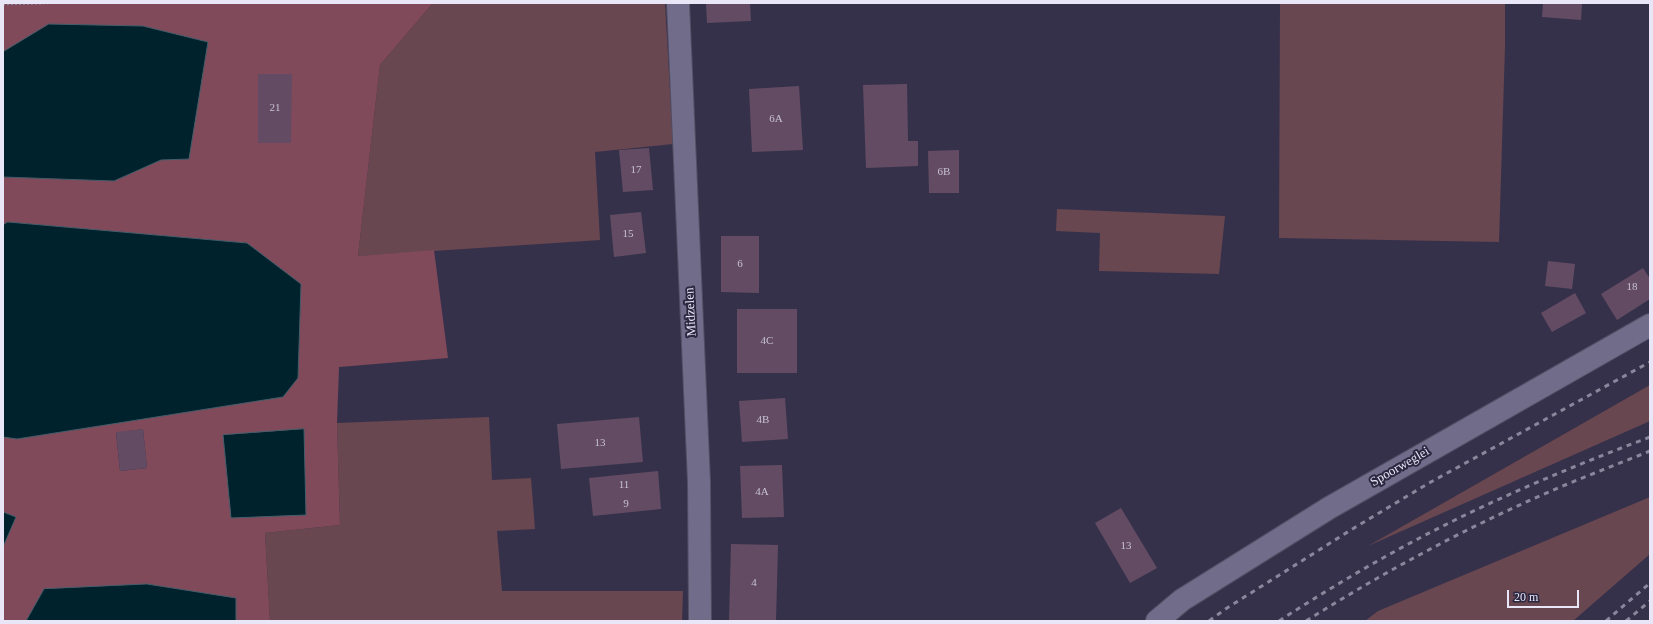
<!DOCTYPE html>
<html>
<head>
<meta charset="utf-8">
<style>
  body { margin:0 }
  #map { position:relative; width:1653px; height:624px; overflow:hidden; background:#36314b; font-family:"Times New Roman",serif }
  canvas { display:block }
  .frame { position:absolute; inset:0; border:4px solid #e8e6f7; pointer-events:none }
  .scale { position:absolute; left:1507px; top:590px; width:72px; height:18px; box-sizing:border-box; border:2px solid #e8e6f7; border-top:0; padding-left:5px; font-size:12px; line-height:14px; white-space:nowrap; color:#e8e6f7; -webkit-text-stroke:3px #2c2740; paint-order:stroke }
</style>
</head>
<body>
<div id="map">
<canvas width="1653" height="624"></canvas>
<div class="frame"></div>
<div class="scale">20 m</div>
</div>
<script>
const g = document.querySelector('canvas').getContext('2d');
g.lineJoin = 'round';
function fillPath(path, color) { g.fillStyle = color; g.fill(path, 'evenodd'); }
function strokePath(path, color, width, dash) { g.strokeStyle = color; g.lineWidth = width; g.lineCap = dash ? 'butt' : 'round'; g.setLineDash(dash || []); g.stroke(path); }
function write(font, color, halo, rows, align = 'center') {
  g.font = font + ' "Times New Roman",serif'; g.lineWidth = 4; g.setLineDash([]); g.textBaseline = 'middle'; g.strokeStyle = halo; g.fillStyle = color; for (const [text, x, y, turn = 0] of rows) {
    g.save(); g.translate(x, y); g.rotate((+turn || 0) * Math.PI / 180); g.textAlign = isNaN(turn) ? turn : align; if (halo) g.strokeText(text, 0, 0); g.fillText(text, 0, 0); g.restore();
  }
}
const green = new Path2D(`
  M433 3H665L673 144 595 152 600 240 358 256 380 65Z
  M1280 3H1505V46L1499 242 1279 238Z
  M1057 209 1225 216 1219 274 1099 271 1100 233 1056 231Z
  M1650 385V421L1368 546Z
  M489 417 492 480 531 478 535 529 497 531 502 591H683L682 621H270L265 533 340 525 337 423Z
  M1650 497V554L1573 621H1365L1378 611Z`);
const forest = new Path2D(`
  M3 3H433L380 65 358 256 434 250 448 358 339 367 337 423 340 525 265 533 270 621H236V598L44 589 26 621H3V547L16 517 3 512V437L17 439 282 397 298 378 301 284 247 243 8 222 3 225V177L114 181 161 160 189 159 49 24 3 52ZM143 429 147 468 120 471 116 433Z`);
const water = new Path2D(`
  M49 24 143 26 208 42 189 159 161 160 114 181 3 177V52Z
  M8 222 247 243 301 284 298 378 283 397 17 439 3 437V225Z
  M304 429 306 515 231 518 223 435Z
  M3 512 16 517 3 547Z
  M147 584 236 598V621H26L44 589Z`);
const building = new Path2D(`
  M706 3H750L751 21 707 23Z
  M1543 3H1582L1581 20 1542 17Z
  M258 74H292L291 143H258Z
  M907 84 908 141H918V166L866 168 863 85Z
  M799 86 803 150 752 152 749 89Z
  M649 148 653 190 623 192 619 150Z
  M959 150V193H929L928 151Z
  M641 212 646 253 614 257 610 215Z
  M721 236H759V293L721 292Z
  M1548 261 1575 264 1572 289 1545 286Z
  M1643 268 1650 279V299L1617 320 1601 294Z
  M1575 293 1586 313 1552 332 1541 313Z
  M737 309H797V373H737Z
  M785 398 788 439 742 442 739 401Z
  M639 417 643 462 561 469 557 424Z
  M143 429 147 468 120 471 116 432Z
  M782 465 784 517 742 518 740 466Z
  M658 471 661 509 593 516 589 478Z
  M1121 508 1157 568 1130 583 1095 523Z
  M731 544 778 545 776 621H729Z`);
const path = new Path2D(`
  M3 4 48 3`);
const minor = new Path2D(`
  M678 3 699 482 700 621
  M1157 621 1182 600 1329 508 1650 325`);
const rail = new Path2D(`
  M1209 621 1227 608 1354 528 1429 483 1650 362
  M1279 621C1336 584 1394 550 1455 520 1518 489 1584 462 1650 437
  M1306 621C1376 577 1449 537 1524 503 1565 484 1608 468 1650 451
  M1606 621 1650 583
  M1626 621 1650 601`);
const numberNames = [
  ["21",275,108],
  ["6A",776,119],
  ["17",636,170],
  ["6B",944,172],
  ["15",628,234],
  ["6",740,264],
  ["18",1632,287],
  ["4C",767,341],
  ["4B",763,420],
  ["13",600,443],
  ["11",624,485],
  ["4A",762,492],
  ["9",626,504],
  ["13",1126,546],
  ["4",754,583]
];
const streetNames = [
  ["Midzelen",691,312,-93],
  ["Spoorweglei",1400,467,-30]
];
fillPath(green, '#684750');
fillPath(forest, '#804a5a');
fillPath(water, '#00222d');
strokePath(water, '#465d6a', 1);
fillPath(building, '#634c63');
strokePath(minor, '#524e64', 24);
strokePath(path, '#8a879d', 2.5, [2, 2]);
strokePath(minor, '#706c8a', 22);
strokePath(rail, '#8a869c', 3, [5, 5]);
write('11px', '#c7c0d2', null, numberNames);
write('13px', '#e8e6f7', '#2c2740', streetNames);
</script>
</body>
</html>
